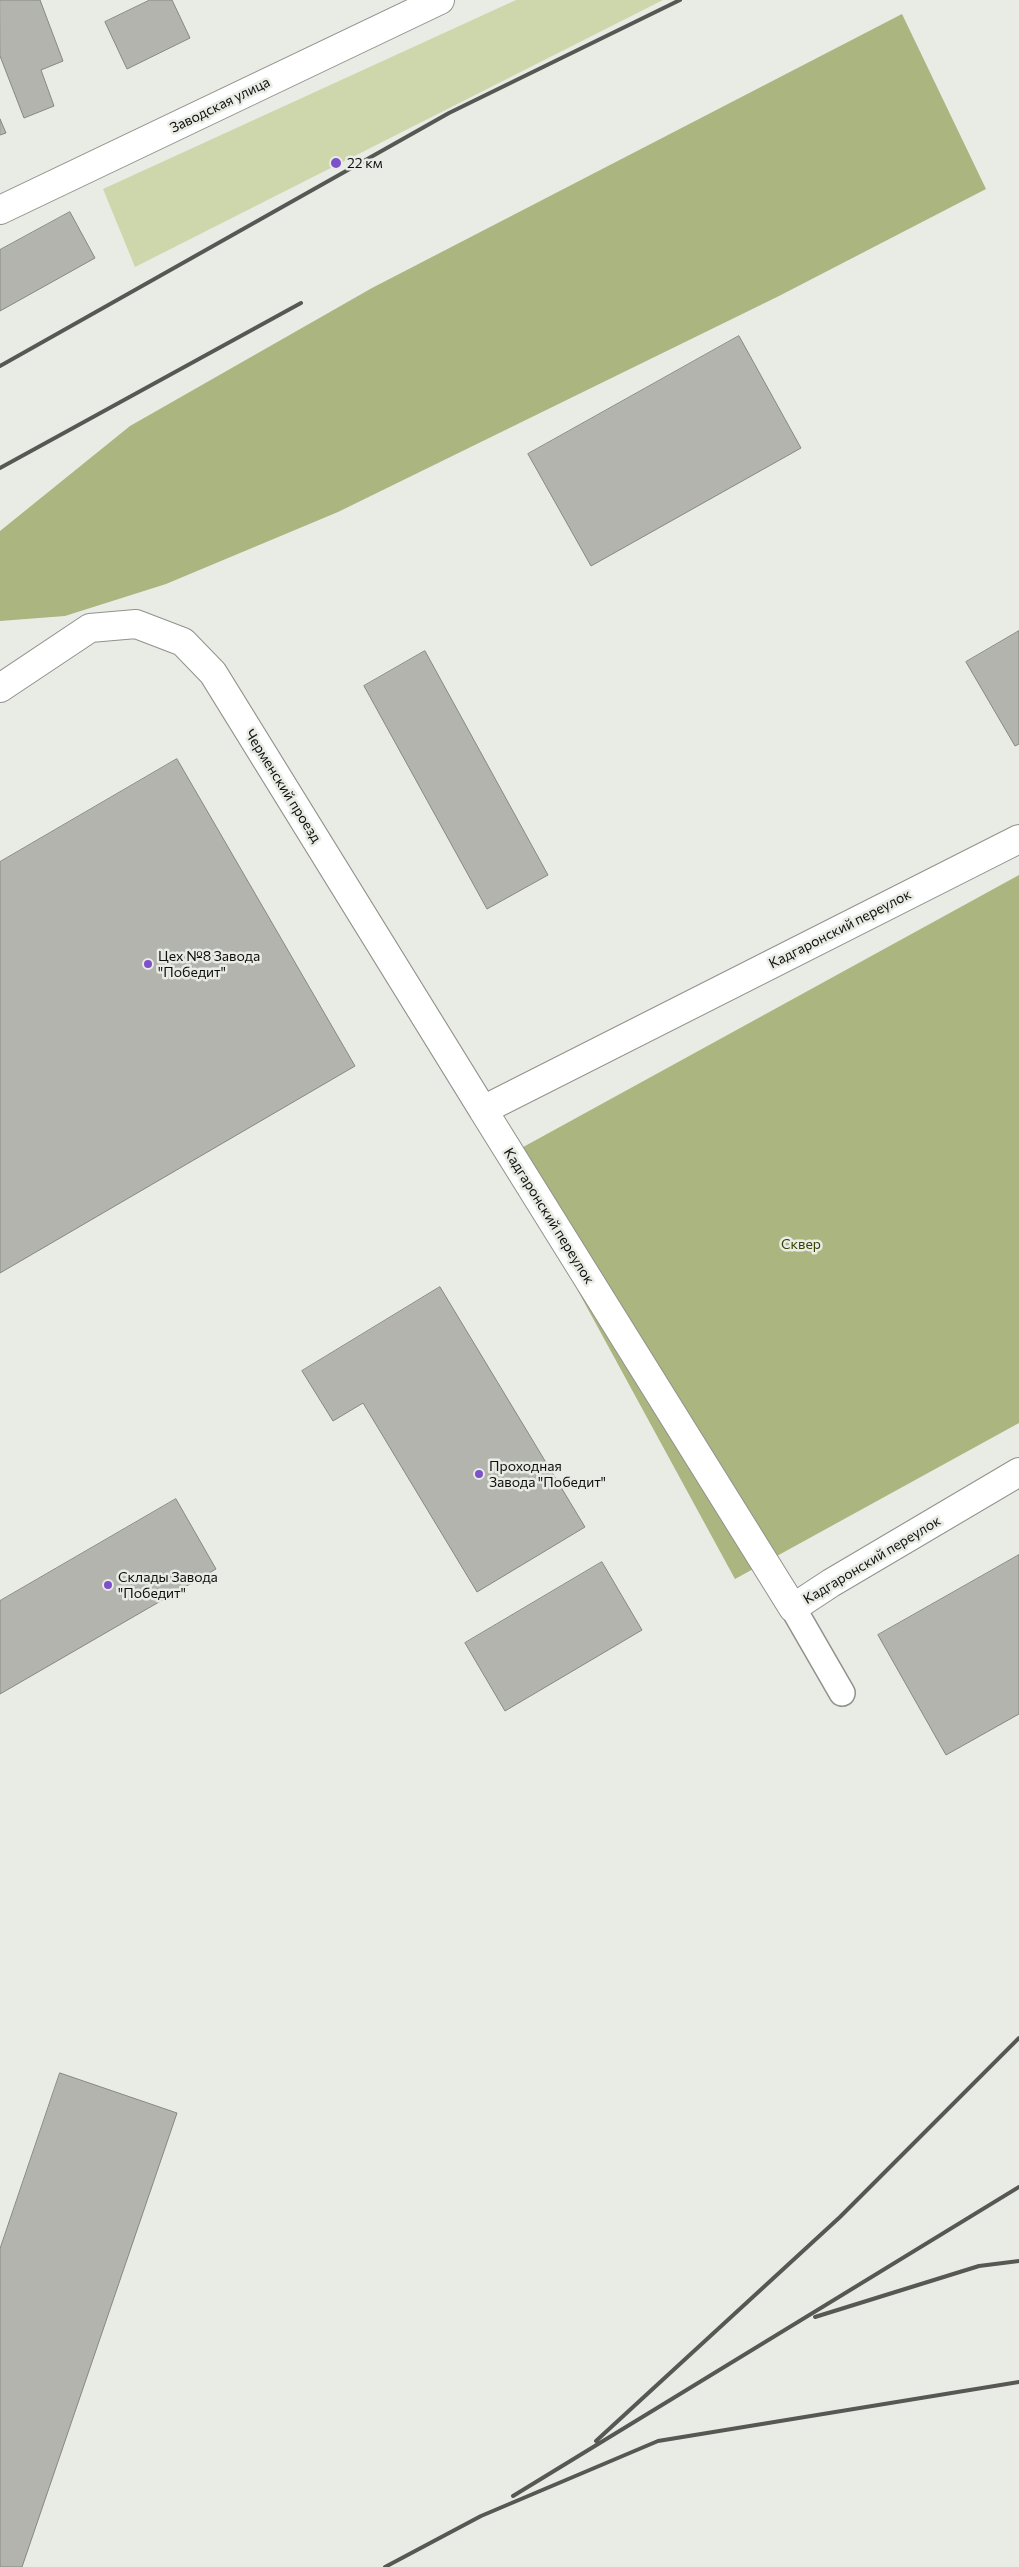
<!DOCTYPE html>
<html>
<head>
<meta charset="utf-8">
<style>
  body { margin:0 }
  canvas { display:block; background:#e9ebe5 }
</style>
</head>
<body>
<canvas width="1019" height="2567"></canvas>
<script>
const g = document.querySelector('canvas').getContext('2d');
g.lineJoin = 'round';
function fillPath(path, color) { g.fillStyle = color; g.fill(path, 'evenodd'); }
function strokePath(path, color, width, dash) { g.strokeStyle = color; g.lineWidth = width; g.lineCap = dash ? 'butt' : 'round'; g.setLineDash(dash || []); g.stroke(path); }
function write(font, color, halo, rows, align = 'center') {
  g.font = font + ' Commissioner,sans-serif'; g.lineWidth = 5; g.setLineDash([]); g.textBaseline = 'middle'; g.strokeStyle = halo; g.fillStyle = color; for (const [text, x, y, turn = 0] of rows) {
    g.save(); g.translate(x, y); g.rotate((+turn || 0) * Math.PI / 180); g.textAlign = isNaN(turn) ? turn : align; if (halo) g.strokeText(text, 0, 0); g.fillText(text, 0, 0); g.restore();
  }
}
const green = new Path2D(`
  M516 0H663L135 267 103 189Z`);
const forest = new Path2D(`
  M902 14 986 189 779 296 338 512 166 584 65 616 0 621V531L130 426 372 288Z
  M1019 875V1423L735 1579 505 1157Z`);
const building = new Path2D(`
  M0 0H40L63 61 41 70 54 106 24 118 0 56Z
  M150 0H172L190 38 127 69 105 22Z
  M0 119 6 133 0 135Z
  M70 212 95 258 0 311V250Z
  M739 336 801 448 591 566 528 454Z
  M1019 631V744L1015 746 966 662Z
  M425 651 548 875 487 909 364 686Z
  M177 759 355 1066 0 1273V862Z
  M440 1287 585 1527 477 1592 363 1403 333 1421 302 1371Z
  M176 1499 216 1569 0 1694V1601Z
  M1019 1555V1714L946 1755 878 1635Z
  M602 1562 642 1630 505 1711 465 1643Z
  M60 2073 177 2113 22 2567H0V2249Z`);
const lane = new Path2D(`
  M793 1608 842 1693`);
const street = new Path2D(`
  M0 210 440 0
  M0 688 90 628 136 624 183 642 213 673 483 1110
  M1019 839 483 1110 793 1608 831 1583 1019 1472`);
const rail = new Path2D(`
  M0 366 449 113 680 0
  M0 468 301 303
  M815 2317 979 2266 1019 2261
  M596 2441 840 2217 1019 2038
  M513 2496 1019 2187
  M385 2567 481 2516 658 2441 1019 2382`);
const markers = [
  [336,163,6,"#7e51ca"],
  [148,964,5,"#7e51ca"],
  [479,1474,5,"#7e51ca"],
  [108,1585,5,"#7e51ca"]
];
const streetNames = [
  ["Заводская улица",220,105,-26],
  ["Черменский проезд",283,786,58],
  ["Кадгаронский переулок",840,929,-27],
  ["Кадгаронский переулок",549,1216,58],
  ["Кадгаронский переулок",872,1560,-31]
];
const poiNames = [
  ["22 км",347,163],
  ["Цех №8 Завода",158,956],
  ["\"Победит\"",158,972],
  ["Проходная",489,1466],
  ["Завода \"Победит\"",489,1482],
  ["Склады Завода",118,1577],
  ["\"Победит\"",118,1593]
];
const parkNames = [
  ["Сквер",801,1244]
];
fillPath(green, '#ced7ac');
fillPath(forest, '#abb580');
fillPath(building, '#b3b4ae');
strokePath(building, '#868882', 1);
strokePath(lane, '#91928c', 28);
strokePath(street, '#91928c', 30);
strokePath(lane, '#fff', 25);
strokePath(street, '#fff', 28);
strokePath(rail, '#575754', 4);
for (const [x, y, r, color] of markers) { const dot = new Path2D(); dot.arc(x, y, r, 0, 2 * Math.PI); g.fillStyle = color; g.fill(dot); strokePath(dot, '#e9ebe5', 2); }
write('14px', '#0f0f0d', '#e9ebe5', streetNames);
write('14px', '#0f0f0d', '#e9ebe5', poiNames, 'left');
write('14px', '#394100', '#e9ebe5', parkNames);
</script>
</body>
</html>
